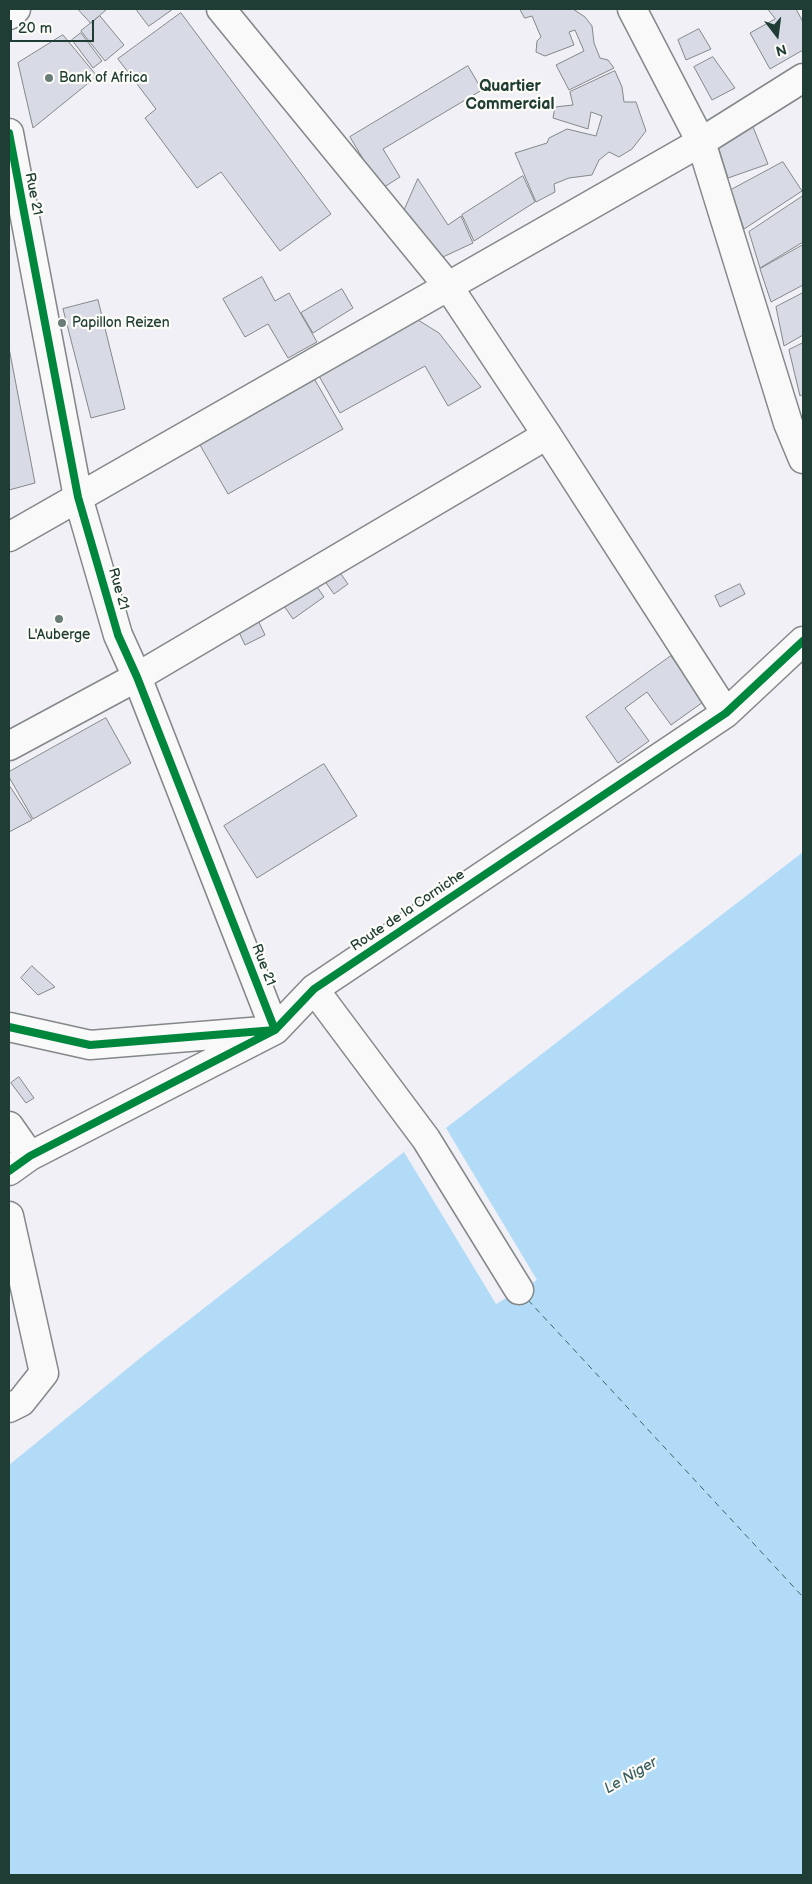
<!DOCTYPE html>
<html>
<head>
<meta charset="utf-8">
<style>
  body { margin:0 }
  #map { position:relative; width:812px; height:1884px; overflow:hidden; background:#f0f0f6; font-family:"Balsamiq Sans",sans-serif }
  canvas { display:block }
  .frame { position:absolute; inset:0; border:10px solid #1f3d34; pointer-events:none }
  .north { position:absolute; left:752px; top:10px; width:50px; height:50px; -webkit-text-stroke:4px #fdfcf7; paint-order:stroke; rotate:165deg; font-size:14px; font-weight:700; line-height:20px; text-align:center; color:#1f3d34 }
  .north::after { content:''; display:block; margin:auto; width:18px; height:22px; background:#1f3d34; clip-path:polygon(50% 0,100% 100%,50% 72%,0 100%) }
  .scale { position:absolute; left:10px; top:20px; width:84px; height:22px; box-sizing:border-box; border:2px solid #1f3d34; border-top:0; padding-left:6px; font-size:15px; line-height:18px; white-space:nowrap; color:#1f3d34; -webkit-text-stroke:4px #fdfcf7; paint-order:stroke }
</style>
</head>
<body>
<div id="map">
<canvas width="812" height="1884"></canvas>
<div class="frame"></div>
<div class="north">N</div>
<div class="scale">20 m</div>
</div>
<script>
const g = document.querySelector('canvas').getContext('2d');
g.lineJoin = 'round';
function fillPath(path, color) { g.fillStyle = color; g.fill(path, 'evenodd'); }
function strokePath(path, color, width, dash) { g.strokeStyle = color; g.lineWidth = width; g.lineCap = dash ? 'butt' : 'round'; g.setLineDash(dash || []); g.stroke(path); }
function write(font, color, halo, rows, align = 'center') {
  g.font = font + ' "Balsamiq Sans",sans-serif'; g.lineWidth = 4.5; g.setLineDash([]); g.textBaseline = 'middle'; g.strokeStyle = halo; g.fillStyle = color; for (const [text, x, y, turn = 0] of rows) {
    g.save(); g.translate(x, y); g.rotate((+turn || 0) * Math.PI / 180); g.textAlign = isNaN(turn) ? turn : align; if (halo) g.strokeText(text, 0, 0); g.fillText(text, 0, 0); g.restore();
  }
}
const water = new Path2D(`
  M803 852V1875H9V1465L144 1355 404 1152 446 1128Z`);
const pier = new Path2D(`
  M446 1128 537 1280 496 1304 404 1152Z`);
const ferry = new Path2D(`
  M528 1300 803 1597`);
const building = new Path2D(`
  M78 9H107L91 23Z
  M136 9H173L149 26Z
  M520 9H573L585 17 592 26 594 43 600 58 608 60 614 68 569 90 556 65 584 51 575 30 569 32 574 45 545 56 536 52 537 41 541 37 532 16 525 18Z
  M768 9H796L803 22V50L770 69 750 33 775 19Z
  M181 13 331 214 280 251 221 172 197 188 145 118 156 109 118 59Z
  M100 16 124 45 105 61 81 31Z
  M699 29 711 49 686 60 678 40Z
  M81 33 102 61 93 68 72 40Z
  M63 35 97 76 33 128 18 63Z
  M713 57 735 88 712 100 694 67Z
  M468 66 482 90 383 149 400 177 381 189 350 137Z
  M615 71 622 87 624 102H636L646 131 632 149 619 157 609 152 599 160 592 175 569 178 554 184 555 192 536 202 515 153 547 143 549 138 567 129 596 136 602 116 591 112 588 129 553 118 555 107 573 105 570 92Z
  M753 127 768 164 728 178 718 146Z
  M783 162 802 191 744 229 731 190Z
  M523 176 535 202 474 241 462 215Z
  M418 179 448 225 461 216 473 243 443 257H429L400 220Z
  M803 196V242L760 268 749 232Z
  M803 245V285L771 302 760 269Z
  M262 277 275 301 289 293 317 342 288 358 268 324 245 337 223 299Z
  M342 289 353 308 313 333 301 313Z
  M803 293V335L784 346 776 307Z
  M98 300 125 409 91 418 63 309Z
  M418 320 439 333 481 387 448 406 425 366 340 413 319 376Z
  M803 343V394L800 396 789 350Z
  M9 348 35 483 9 490Z
  M315 380 343 429 228 494 200 445Z
  M338 570 348 584 334 594 324 580Z
  M313 581 324 597 293 619 282 603Z
  M740 584 745 594 720 607 715 596Z
  M256 616 265 635 245 645 236 626Z
  M671 656 703 702 671 725 647 692 625 708 649 741 618 763 586 717Z
  M106 718 131 763 33 819 9 777V772Z
  M324 764 357 816 257 878 224 826Z
  M9 785 32 820 9 832Z
  M32 966 55 987 38 995 21 978Z
  M19 1077 34 1098 26 1103 11 1083Z`);
const minor = new Path2D(`
  M221 9 448 286 547 435 726 713
  M632 9 701 142 788 423 803 459
  M9 15 16 9
  M9 133 78 497 118 635 137 677 275 1030 90 1045 9 1027
  M9 537 701 142 803 78
  M9 746 137 677 547 435
  M314 989 426 1139 519 1290
  M9 1126 30 1156
  M9 1171 30 1156 275 1030 314 989 726 713 803 641
  M9 1216 44 1373 21 1402 9 1408`);
const cycleway = new Path2D(`
  M9 133 78 497 118 635 137 677 275 1030 90 1045 9 1027
  M9 1171 30 1156 275 1030 314 989 726 713 803 641`);
const markers = [
  [49,78,5,"#687c78"],
  [62,323,5,"#687c78"],
  [59,619,5,"#687c78"]
];
const poiNames = [
  ["Bank of Africa",59,78],
  ["Papillon Reizen",72,323],
  ["L'Auberge",59,635,"center"]
];
const streetNames = [
  ["Rue 21",33,194,79],
  ["Rue 21",118,589,74],
  ["Route de la Corniche",408,911,-34],
  ["Rue 21",263,965,69]
];
const waterNames = [
  ["Le Niger",631,1776,-30]
];
const quarterNames = [
  ["Quartier",510,87],
  ["Commercial",510,105]
];
fillPath(water, '#b2dbf7');
fillPath(pier, '#f0f0f6');
strokePath(ferry, '#3d6265', 1, [6, 5]);
fillPath(building, '#d8dae5');
strokePath(building, '#838889', 1);
strokePath(minor, '#838889', 31);
strokePath(minor, '#f9f9f9', 28);
strokePath(cycleway, '#00873e', 8);
for (const [x, y, r, color] of markers) { const dot = new Path2D(); dot.arc(x, y, r, 0, 2 * Math.PI); g.fillStyle = color; g.fill(dot); strokePath(dot, '#fdfcf7', 2); }
write('14px', '#1f3d34', '#fdfcf7', poiNames, 'left');
write('14px', '#1f3d34', '#fdfcf7', streetNames);
write('italic 15px', '#3d6265', '#fdfcf7', waterNames);
write('bold 16px', '#1f3d34', '#fdfcf7', quarterNames);
</script>
</body>
</html>
